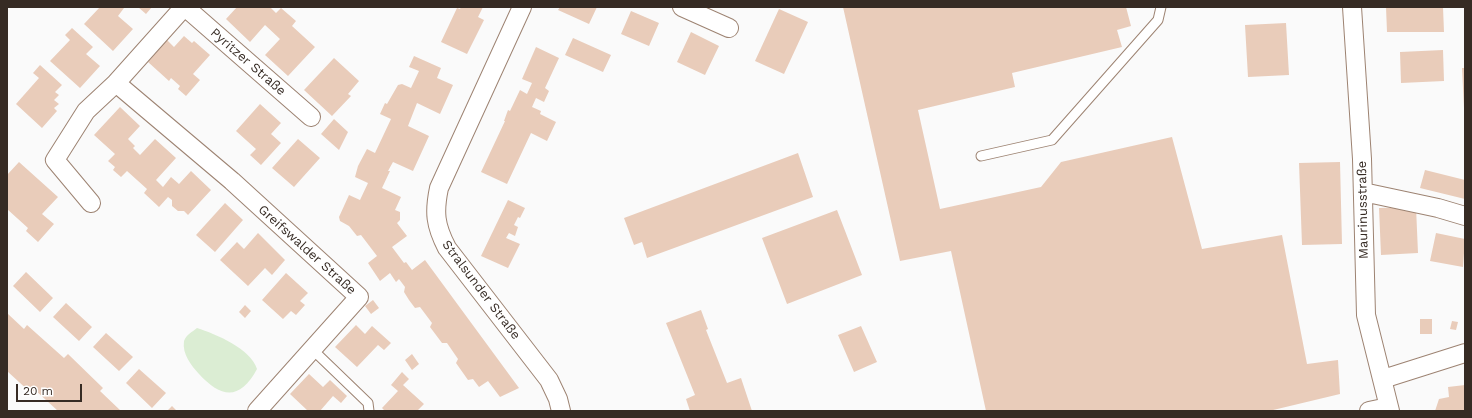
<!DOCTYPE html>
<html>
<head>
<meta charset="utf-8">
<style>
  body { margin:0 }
  #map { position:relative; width:1472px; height:418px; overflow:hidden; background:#fafafa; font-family:"Work Sans",sans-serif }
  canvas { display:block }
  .frame { position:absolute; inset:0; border:8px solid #362b24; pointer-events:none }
  .scale { position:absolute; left:16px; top:384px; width:66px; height:18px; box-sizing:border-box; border:2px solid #362b24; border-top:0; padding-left:5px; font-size:12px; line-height:14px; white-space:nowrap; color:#362b24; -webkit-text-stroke:3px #fff; paint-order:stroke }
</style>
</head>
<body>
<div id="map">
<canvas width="1472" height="418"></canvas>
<div class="frame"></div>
<div class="scale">20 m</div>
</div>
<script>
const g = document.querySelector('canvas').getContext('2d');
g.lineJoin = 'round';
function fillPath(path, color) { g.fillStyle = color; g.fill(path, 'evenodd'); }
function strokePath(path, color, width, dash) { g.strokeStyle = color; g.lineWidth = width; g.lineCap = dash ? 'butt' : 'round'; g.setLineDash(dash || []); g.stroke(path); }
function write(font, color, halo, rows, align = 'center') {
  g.font = font + ' "Work Sans",sans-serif'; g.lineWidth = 3; g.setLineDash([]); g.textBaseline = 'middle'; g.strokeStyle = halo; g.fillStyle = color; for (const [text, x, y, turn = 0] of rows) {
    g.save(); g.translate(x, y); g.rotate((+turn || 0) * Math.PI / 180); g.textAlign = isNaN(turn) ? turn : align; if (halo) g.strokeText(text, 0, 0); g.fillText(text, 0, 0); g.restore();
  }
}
const green = new Path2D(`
  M197 328C216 334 251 349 257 369 240 401 221 398 199 374 191 365 182 354 184 341 186 335 192 332 197 328Z`);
const building = new Path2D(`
  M100 7H123L124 8 118 16 133 29 113 51 84 24Z
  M138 7H152L146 14Z
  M237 7H270L276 13 281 8 296 21 292 26 315 47 288 76 265 55 280 39 265 25 250 42 226 19Z
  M461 7H483L478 17 484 20 467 54 441 42 457 8 460 9Z
  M560 7H597L589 24 558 10Z
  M843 7H1126L1131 26 1117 30 1122 47 1012 73 1015 87 918 110 940 209 1041 187 1061 162 1172 137 1202 249 1282 235 1307 364 1338 360 1340 394 1269 411H986L951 251 900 261Z
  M1386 7H1443L1444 32H1387Z
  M779 9 808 22 784 74 755 61Z
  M631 11 659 23 649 46 621 34Z
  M1286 23 1289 75 1248 77 1245 25Z
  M72 28 93 47 86 54 100 66 80 88 50 61 70 40 65 35Z
  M691 32 719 46 705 75 677 62Z
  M184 36 192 43 194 41 210 55 193 74 200 80 186 96 178 89 180 86 171 78 169 81 148 62 167 40 174 47Z
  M573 38 611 55 603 72 565 55Z
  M536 47 559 58 545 88 549 91 544 102 536 98 532 107 541 111 540 114 556 122 547 141 531 133 507 184 481 172 505 121H504L508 110 510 111 520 90 527 94 532 83 522 79Z
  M1443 50 1444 81 1401 83 1400 52Z
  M414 56 441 68 437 78 453 85 440 114 417 103 408 126 429 136 413 171 393 162 388 171H390L382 188 401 197 395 210 400 212V220L397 223 407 236 392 247 404 263 406 262 412 270 425 260 519 388 500 397 488 381 479 387 473 379 468 380 456 363 458 359 447 343H442L430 327 432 323 420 307 415 308 409 300 404 292 405 287 399 279 396 282 390 273 380 281 368 263 377 256 361 235 357 236 349 226 340 221 339 217 349 195 360 200 368 183 355 177 358 166 367 149 375 153 391 119 380 114 385 103 387 104 398 85 402 84 411 88 419 71 409 67Z
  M334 58 359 81 348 94 351 96 332 116 304 90Z
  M40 65 62 85 55 92 59 95 54 100 59 104 54 108 57 111 42 128 16 104 39 78 33 73Z
  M1462 68H1465V108H1464Z
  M260 104 281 123 271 134 281 143 261 165 250 155 256 149 236 131Z
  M120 107 140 126 128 139 135 146 133 148 140 155 155 139 176 158 156 180 163 187 171 177 179 184 191 171 211 190 188 215 184 211H178L172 206V200L168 197 159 207 144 193 147 189 127 171 121 177 113 170 115 167 108 161 115 154 94 135Z
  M334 119 348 132 339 150 321 134Z
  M298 139 320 158 294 187 272 168Z
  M798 153 813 197 647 258 642 242 634 245 624 218Z
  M19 162 58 197 42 214 54 224 38 242 26 231 28 228 7 209V175Z
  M1340 162 1342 244 1302 245 1299 163Z
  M1425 170 1465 180V199L1420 188Z
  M508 200 525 208 520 218 518 217 514 225 518 227 515 236 509 233 506 238 520 244 508 268 481 256Z
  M225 203 243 220 215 252 196 235Z
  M1416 207 1418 253 1381 255 1379 208Z
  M837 210 862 275 787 304 762 238Z
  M258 233 285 260 272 275 265 268 248 286 220 260 237 242 244 249Z
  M1436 233 1465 239 1463 267 1430 261Z
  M26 272 53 298 40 312 13 286Z
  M286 273 308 293 300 301 305 305 296 315 291 311 283 319 262 300Z
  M373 300 379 308 371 314 365 306Z
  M66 303 92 327 79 341 53 317Z
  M245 305 251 311 245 318 239 312Z
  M701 310 708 329 706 330 727 383 741 378 752 411H690L686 399 695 395 666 323Z
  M7 313 24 329 27 325 64 358 68 354 103 388 100 391 121 411H58L35 390 31 393 7 371Z
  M1420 319H1432V334H1420Z
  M1452 321 1458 322 1456 330 1450 329Z
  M356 325 365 334 372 326 391 343 384 350 378 345 357 367 335 347Z
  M861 326 877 362 854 372 838 335Z
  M106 333 133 357 119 371 93 347Z
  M412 354 419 364 412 370 405 360Z
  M139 369 166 393 152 408 126 383Z
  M402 372 409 379 403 385 424 404 417 411H385L382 408 398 391 391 385Z
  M309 374 323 387 330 380 347 396 341 403 333 396 320 411H308L290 394Z
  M1465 385V411H1435L1439 399 1449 397 1448 387Z
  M172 406 177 411H167Z`);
const lane = new Path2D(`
  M981 156 1052 140 1158 20 1161 7
  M313 350 368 403 369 411`);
const street = new Path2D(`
  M184 7 116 83 232 181 359 297 257 411
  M185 7 311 117
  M522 7 439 188C434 212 435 225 447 248L549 380 558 399 561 411
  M682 7 729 28
  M1352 7 1362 159 1366 315 1390 411
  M1363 192 1438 208 1465 216
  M91 203 55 160 86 111 116 83
  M1383 379 1465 353
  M1369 411 1388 407`);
const streetNames = [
  ["Pyritzer Straße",248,62,41],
  ["Maurinusstraße",1363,210,-91],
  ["Greifswalder Straße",307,250,42],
  ["Stralsunder Straße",481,290,53]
];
fillPath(green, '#dbedd3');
fillPath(building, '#e9ccba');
strokePath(lane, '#9d8372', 11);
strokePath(street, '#9d8372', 20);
strokePath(lane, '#fff', 9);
strokePath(street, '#fff', 18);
write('13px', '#362b24', '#fff', streetNames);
</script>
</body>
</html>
